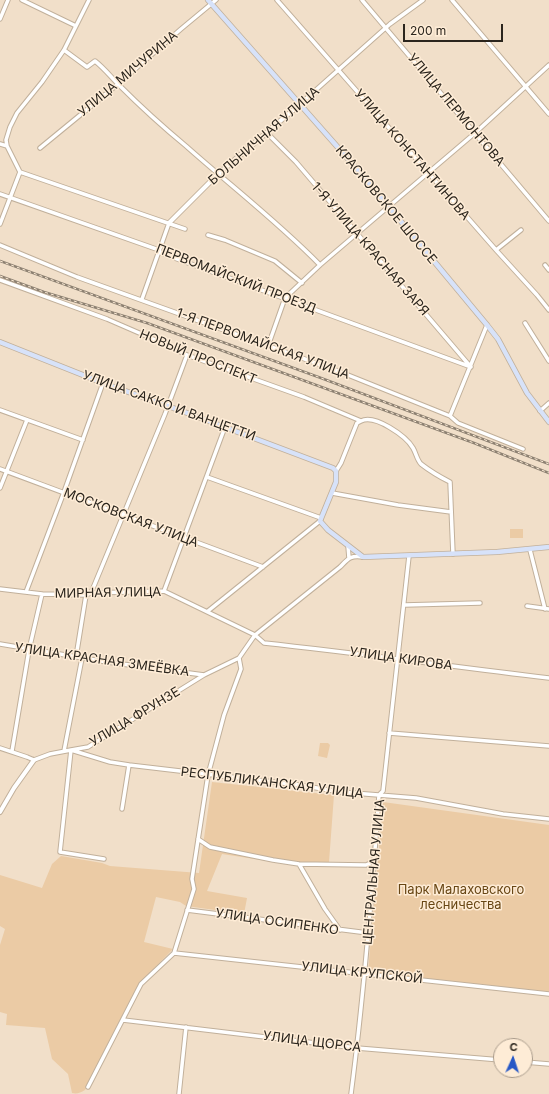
<!DOCTYPE html>
<html>
<head>
<meta charset="utf-8">
<style>
  body { margin:0 }
  #map { position:relative; width:549px; height:1094px; overflow:hidden; background:#f1dfc9; font-family:Inter,sans-serif }
  canvas { display:block }
  .north { position:absolute; left:493px; top:1038px; width:40px; height:40px; box-sizing:border-box; background:#feecd6; border:1px solid #aa9c8c; border-radius:50%; rotate:3deg; font-size:11px; font-weight:700; line-height:16px; text-align:center; color:#2b251d }
  .north::after { content:''; display:block; margin:auto; width:14px; height:18px; background:#2758c6; clip-path:polygon(50% 0,100% 100%,50% 72%,0 100%) }
  .scale { position:absolute; left:403px; top:24px; width:100px; height:18px; box-sizing:border-box; border:2px solid #2b251d; border-top:0; padding-left:5px; font-size:12px; line-height:14px; white-space:nowrap; color:#2b251d; -webkit-text-stroke:3px #feecd6; paint-order:stroke }
</style>
</head>
<body>
<div id="map">
<canvas width="549" height="1094"></canvas>
<div class="north">С</div>
<div class="scale">200 m</div>
</div>
<script>
const g = document.querySelector('canvas').getContext('2d');
g.lineJoin = 'round';
function fillPath(path, color) { g.fillStyle = color; g.fill(path, 'evenodd'); }
function strokePath(path, color, width, dash) { g.strokeStyle = color; g.lineWidth = width; g.lineCap = dash ? 'butt' : 'round'; g.setLineDash(dash || []); g.stroke(path); }
function write(font, color, halo, rows, align = 'center') {
  g.font = font + ' Inter,sans-serif'; g.lineWidth = 3; g.setLineDash([]); g.textBaseline = 'middle'; g.strokeStyle = halo; g.fillStyle = color; for (const [text, x, y, turn = 0] of rows) {
    g.save(); g.translate(x, y); g.rotate((+turn || 0) * Math.PI / 180); g.textAlign = isNaN(turn) ? turn : align; if (halo) g.strokeText(text, 0, 0); g.fillText(text, 0, 0); g.restore();
  }
}
const green = new Path2D(`
  M510 529H523V538H510Z
  M320 743H328L330 745 327 758 318 756Z
  M212 782 334 795 329 862H274L222 854 207 891 247 898 244 914 186 906 180 902 156 897 144 942 173 949 140 983 120 1020 85 1090C80 1093 77 1094 72 1093L68 1074 52 1059 45 1028 6 1025 7 1014 0 1012V945L5 929 0 926V875L42 888 52 864 61 856 102 863 110 866 199 873Z
  M383 802 549 825V992L368 972Z`);
const minor = new Path2D(`
  M22 0 76 26
  M89 0 64 50 42 82 17 113 10 127 6 140 7 146 20 172 185 229
  M277 0 496 250 537 295 549 310
  M362 0 549 221
  M452 0 549 114
  M0 19 8 0
  M64 50 87 67 95 61C104 68 111 77 119 85 140 106 163 127 186 146 231 186 278 222 320 265
  M299 105 390 24 423 0
  M267 133 296 162 470 366
  M0 144 7 146
  M40 148 118 84 181 29 216 0
  M0 194 159 250 161 253 471 367
  M0 224 20 172
  M208 235 225 240 275 261 302 283
  M0 245 77 277 338 371 450 416 458 423 523 449
  M496 250 521 230
  M545 265 549 270
  M0 280 107 319 160 342 187 355 304 397 361 421C375 414 406 436 413 448 416 453 417 460 421 464 430 471 440 477 450 482L453 554
  M142 299 169 223
  M525 323 549 361
  M268 346 285 298 320 265 475 133 549 65
  M0 410 83 440
  M540 411 549 403
  M450 416 487 325
  M0 469 263 567
  M336 471 341 463 357 423 361 421
  M207 477 321 518
  M0 488 27 420
  M332 493 398 505 451 512
  M348 546 349 558
  M530 550 545 609
  M0 589 42 594 86 595 91 593 164 591 255 635 264 643C359 653 454 667 549 678
  M164 591 225 427
  M26 592 64 492 103 383
  M91 593 165 414 187 355
  M405 605 480 603
  M527 606 549 609
  M208 611 320 521
  M0 644 107 662 204 675
  M76 657 86 595
  M389 733 549 746
  M0 748 27 757 34 760 50 754 71 750 110 762 129 765 299 785 341 792 416 798 503 814 549 819
  M12 751 29 650 42 594
  M64 751 82 658
  M122 809 129 765
  M198 839 210 847 273 860 299 864 366 865 375 861
  M104 859 60 852 71 750 88 747 204 675 239 658
  M299 864 325 909 340 930
  M187 910 368 933
  M174 953 549 994
  M123 1020 357 1048 501 1060
  M525 1062 549 1064
  M88 1087 141 984 174 953 194 889 192 879 208 775 224 715 241 669 239 658 255 635 340 567C348 559 350 555 363 557
  M179 1094 186 1027
  M351 1094C364 994 372 895 379 795L383 791 409 556`);
const tertiary = new Path2D(`
  M169 223 218 174 299 105
  M0 812 14 788 34 760`);
const secondary = new Path2D(`
  M208 0 364 177 487 325 498 339 527 393 549 422
  M0 342 103 383 190 414 333 468 336 471V482L320 521 328 530 363 557 497 552 549 547`);
const rail = new Path2D(`
  M0 261 321 378 549 464
  M0 276 44 292 147 323 474 443 549 473`);
const streetNames = [
  ["УЛИЦА МИЧУРИНА",128,74,-40],
  ["УЛИЦА ЛЕРМОНТОВА",456,110,50],
  ["БОЛЬНИЧНАЯ УЛИЦА",264,136,-41],
  ["УЛИЦА КОНСТАНТИНОВА",412,155,49],
  ["КРАСКОВСКОЕ ШОССЕ",386,205,50],
  ["1-Я УЛИЦА КРАСНАЯ ЗАРЯ",370,249,49],
  ["ПЕРВОМАЙСКИЙ ПРОЕЗД",236,279,21],
  ["1-Я ПЕРВОМАЙСКАЯ УЛИЦА",263,344,20],
  ["НОВЫЙ ПРОСПЕКТ",198,357,22],
  ["УЛИЦА САККО И ВАНЦЕТТИ",169,406,20],
  ["МОСКОВСКАЯ УЛИЦА",131,518,21],
  ["МИРНАЯ УЛИЦА",108,593,-1],
  ["УЛИЦА КИРОВА",401,659,8],
  ["УЛИЦА КРАСНАЯ ЗМЕЁВКА",102,660,8],
  ["УЛИЦА ФРУНЗЕ",135,717,-31],
  ["РЕСПУБЛИКАНСКАЯ УЛИЦА",272,783,7],
  ["ЦЕНТРАЛЬНАЯ УЛИЦА",374,872,-85],
  ["УЛИЦА ОСИПЕНКО",277,922,8],
  ["УЛИЦА КРУПСКОЙ",362,973,6],
  ["УЛИЦА ЩОРСА",312,1042,7]
];
const parkNames = [
  ["Парк Малаховского",461,890],
  ["лесничества",461,905]
];
fillPath(green, '#ebcba5');
strokePath(minor, '#c1b09b', 5.5);
strokePath(tertiary, '#c1b09b', 6);
strokePath(secondary, '#c1b09b', 6);
strokePath(minor, '#fff', 3.5);
strokePath(tertiary, '#fff', 4);
strokePath(secondary, '#d7e2f9', 4.5);
strokePath(rail, '#8d8172', 2.5);
strokePath(rail, '#feecd6', 1, [3]);
write('13px', '#2b251d', '#feecd6', streetNames);
write('13px', '#684614', '#feecd6', parkNames);
</script>
</body>
</html>
